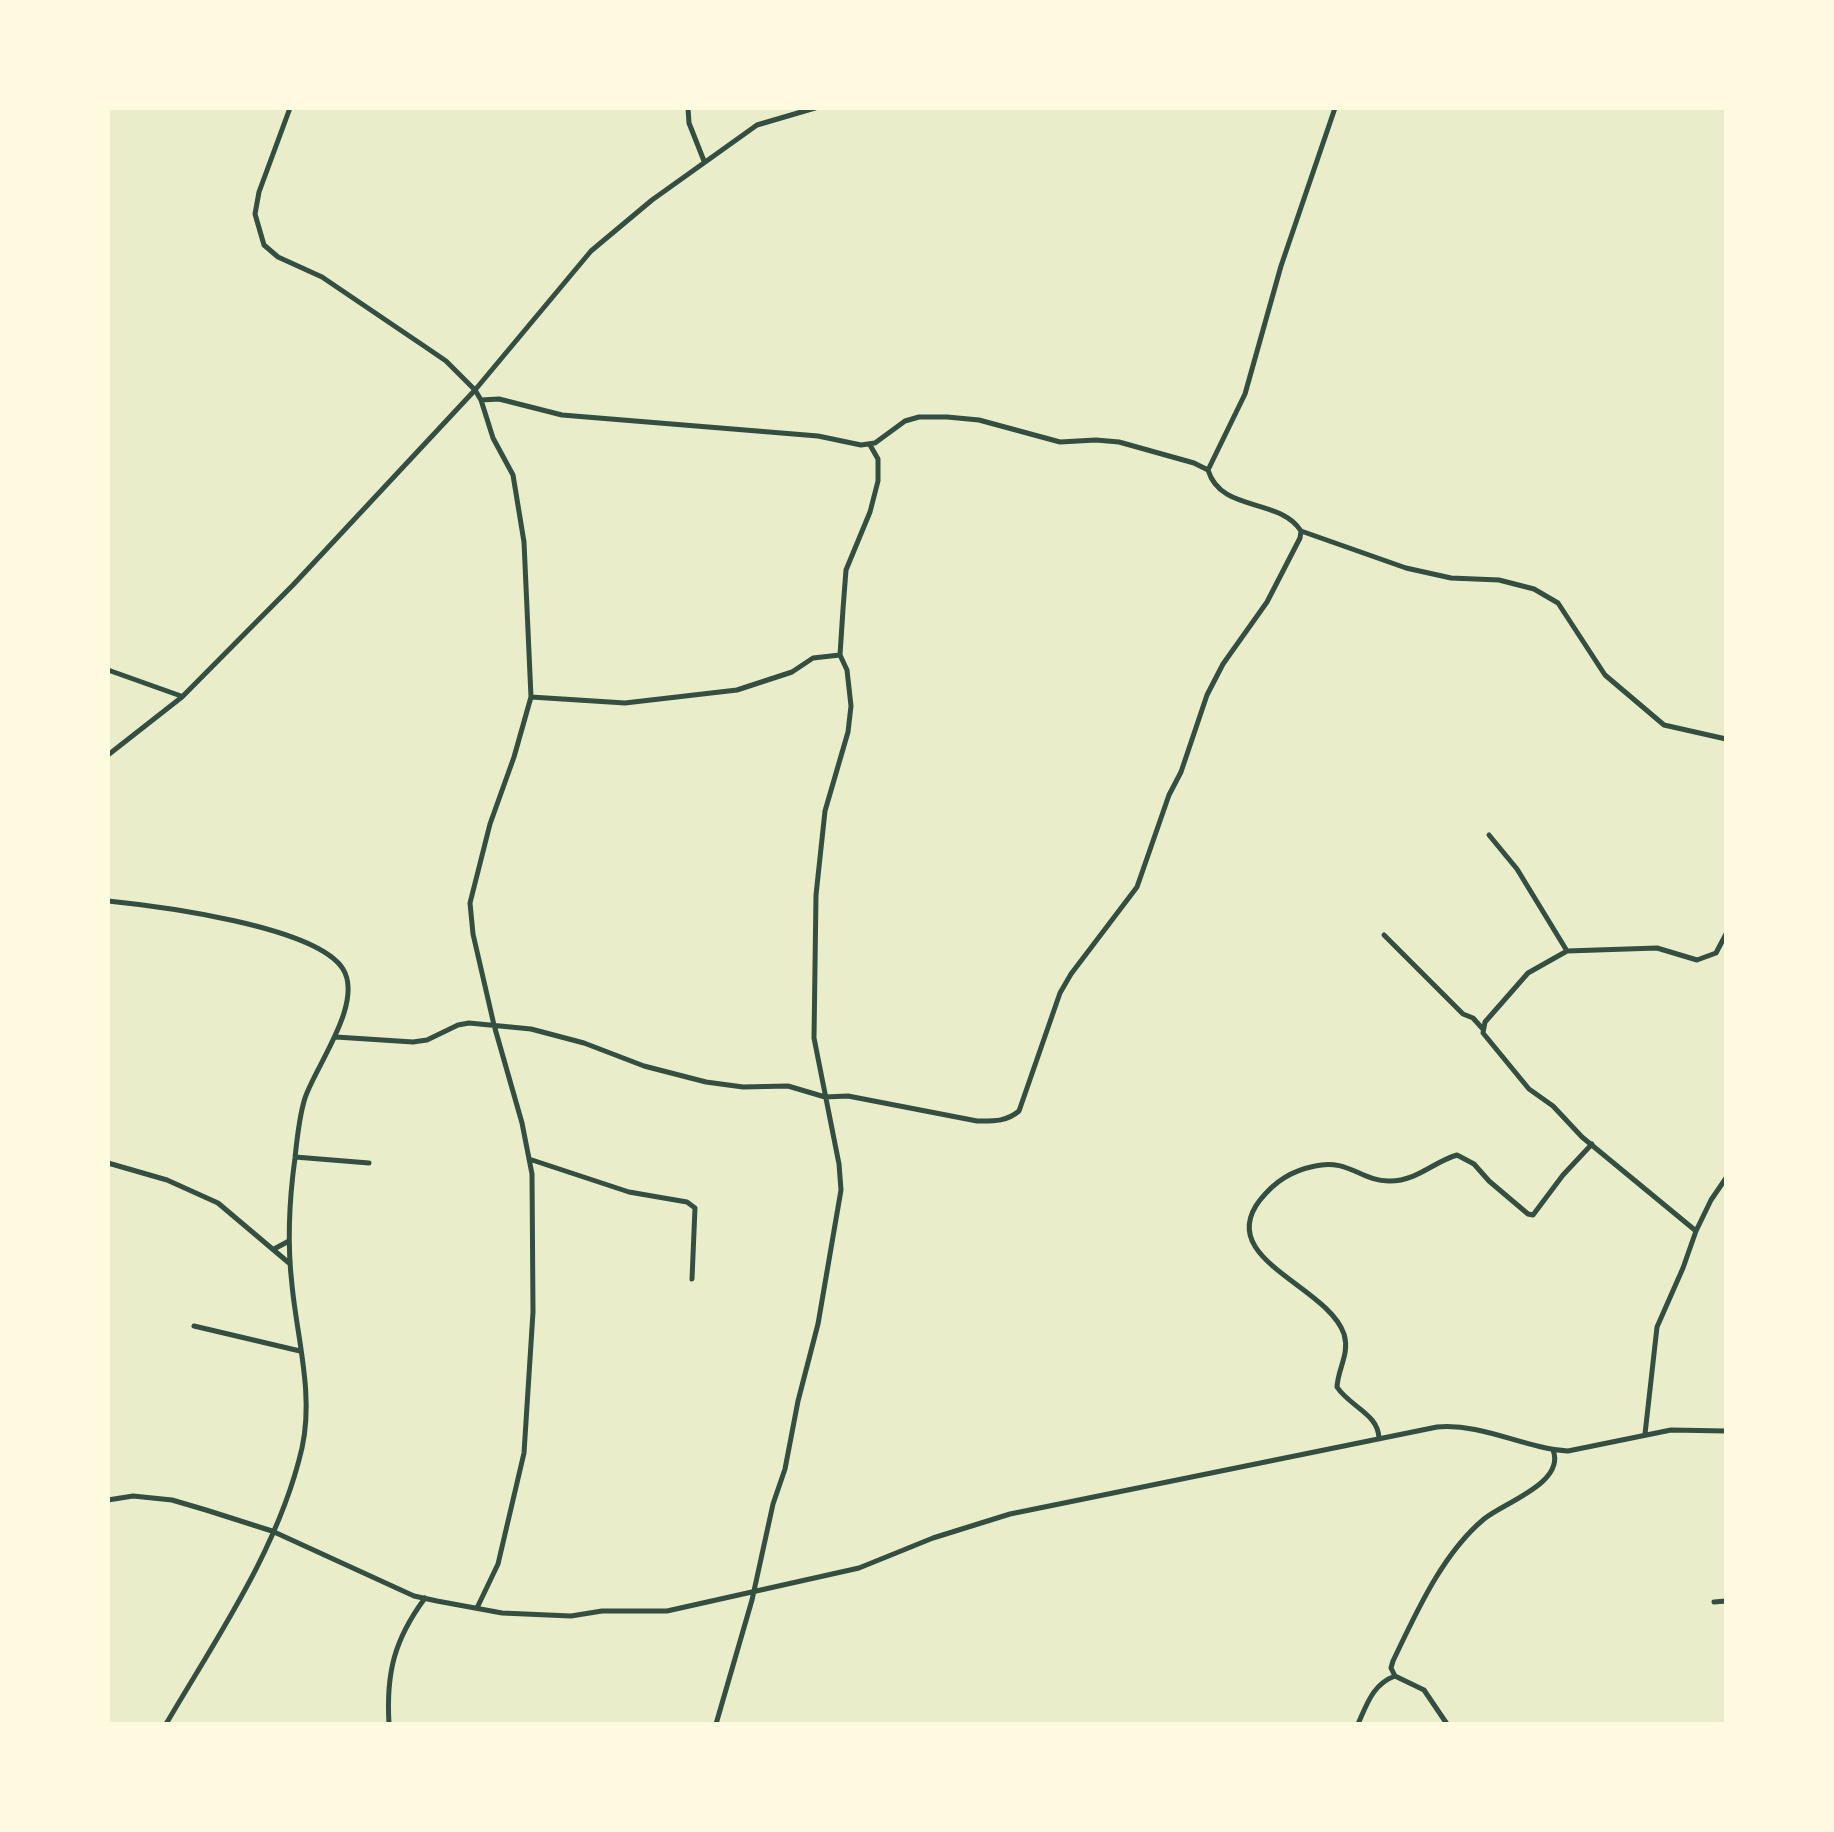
<!DOCTYPE html>
<html>
<head>
<meta charset="utf-8">
<style>
  body { margin:0 }
  #map { position:relative; width:1834px; height:1832px; overflow:hidden; background:#e9edc9; font-family:"Exo 2",sans-serif }
  canvas { display:block }
  .frame { position:absolute; inset:0; border:110px solid #fefae0; pointer-events:none }
</style>
</head>
<body>
<div id="map">
<canvas width="1834" height="1832"></canvas>
<div class="frame"></div>
</div>
<script>
const g = document.querySelector('canvas').getContext('2d');
g.lineJoin = 'round';
function strokePath(path, color, width, dash) { g.strokeStyle = color; g.lineWidth = width; g.lineCap = dash ? 'butt' : 'round'; g.setLineDash(dash || []); g.stroke(path); }
const minor = new Path2D(`
  M290 108 259 192 255 214 264 245 278 257 322 277 427 348 446 361 475 390 481 400 493 438 513 475 524 542 531 697 514 757 490 824 470 903 473 934 494 1025 522 1123 532 1174 533 1312 524 1453 498 1564 477 1608
  M688 108 689 123 704 161
  M481 400 499 399 562 415 818 436 861 445 875 443 905 421 919 417H947L979 420 1060 442 1096 440 1119 442 1194 463 1208 470
  M1301 531 1406 568 1451 578 1499 580 1534 589 1558 603 1605 675 1664 725 1726 739
  M108 670 181 696
  M531 697 625 703 737 690 792 672 813 658 840 655
  M108 755 182 697 293 585 475 390 591 251 652 200 757 125 815 108
  M1489 835 1517 869 1567 951
  M108 901C158 906 316 926 343 969 364 1003 315 1067 305 1098 299 1117 297 1139 295 1158 289 1201 287 1242 292 1285 297 1338 314 1394 302 1448 279 1548 217 1637 166 1724
  M1384 935 1463 1014 1473 1018 1482 1028
  M336 1037 413 1042 427 1040 458 1025 469 1023 531 1029 584 1043 644 1066 706 1082 743 1087 788 1086 825 1097 848 1096 977 1121C993 1121 1006 1122 1019 1111L1060 993 1071 974 1137 887 1169 795 1181 772 1207 695 1223 664 1267 602 1300 538 1301 531C1279 497 1221 513 1208 470L1245 394 1281 266 1335 108
  M295 1157 369 1163
  M529 1159 629 1192 687 1202 695 1208 692 1279
  M108 1163 167 1180 218 1203 289 1263
  M1696 1231 1582 1137 1553 1106 1529 1089 1483 1033 1485 1022 1528 973 1567 951 1657 948 1697 960 1716 953 1726 934
  M274 1249 289 1241
  M194 1326 300 1351
  M1645 1434 1657 1327 1683 1268 1696 1231 1711 1200 1726 1178
  M1379 1439C1379 1414 1350 1407 1337 1387 1338 1368 1350 1354 1344 1334 1327 1285 1214 1259 1260 1200 1275 1181 1291 1171 1315 1166 1348 1158 1362 1182 1390 1181 1417 1181 1433 1162 1457 1155L1474 1164 1489 1181 1528 1214 1533 1215 1563 1175 1592 1144
  M108 1500 133 1496 172 1500 206 1510 272 1531 414 1596 437 1601 502 1613 571 1616 602 1611H667L859 1568 933 1538 1010 1514 1437 1427C1483 1423 1523 1448 1568 1451L1671 1430 1726 1431
  M1714 1602 1726 1601
  M389 1724C386 1673 394 1640 425 1598
  M716 1724 752 1600 773 1504 785 1469 798 1401 818 1324 841 1190 839 1164 814 1038 816 895 825 811 848 732 851 706 847 670 840 655 843 609 846 570 870 512 878 481V459L870 445
  M1358 1724C1367 1704 1373 1684 1395 1676
  M1447 1724 1424 1690 1395 1676 1391 1668 1393 1661C1416 1613 1442 1554 1484 1519 1503 1503 1566 1483 1553 1450`);
strokePath(minor, '#344e41', 5);
</script>
</body>
</html>
